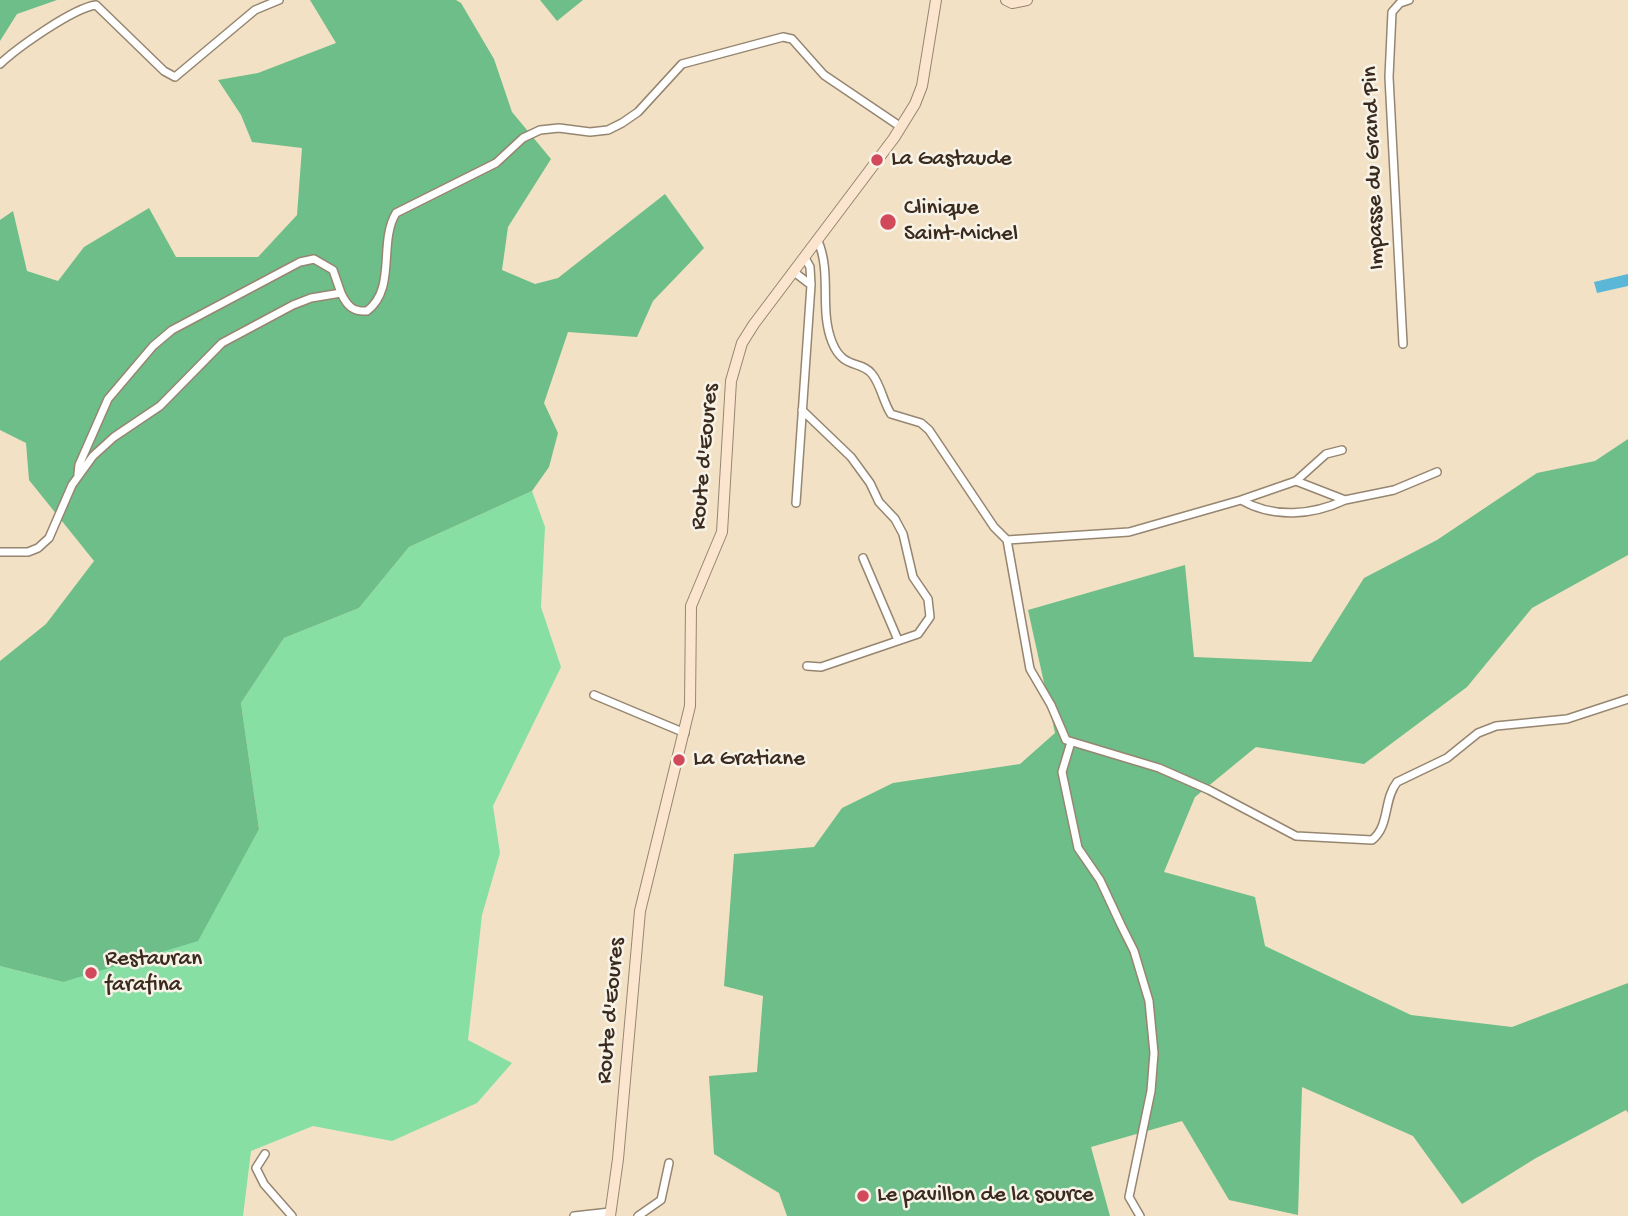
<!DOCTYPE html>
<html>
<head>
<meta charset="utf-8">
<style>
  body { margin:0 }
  canvas { display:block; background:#f2e1c4 }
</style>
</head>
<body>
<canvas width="1628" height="1216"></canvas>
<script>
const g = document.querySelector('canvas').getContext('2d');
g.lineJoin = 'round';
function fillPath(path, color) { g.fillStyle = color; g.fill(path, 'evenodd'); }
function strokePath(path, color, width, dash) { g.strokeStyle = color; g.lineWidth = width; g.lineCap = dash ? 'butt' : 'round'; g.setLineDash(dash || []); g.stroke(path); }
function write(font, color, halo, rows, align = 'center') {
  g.font = font + ' "Gochi Hand",sans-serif'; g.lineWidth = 5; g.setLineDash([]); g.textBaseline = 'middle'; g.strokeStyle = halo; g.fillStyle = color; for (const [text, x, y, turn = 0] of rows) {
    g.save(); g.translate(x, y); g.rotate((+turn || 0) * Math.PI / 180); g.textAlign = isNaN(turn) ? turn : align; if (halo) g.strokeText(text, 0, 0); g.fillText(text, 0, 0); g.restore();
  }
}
const green = new Path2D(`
  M532 491 545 527 541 607 561 667 493 806 500 853 482 915 468 1040 512 1063 477 1103 392 1141 313 1126 251 1151 243 1216H0V966L63 982 259 829 241 703 284 638 359 608 409 547Z`);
const forest = new Path2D(`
  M0 0H57L17 14 0 41Z
  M310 0H456L461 3 494 59 512 112 551 159 508 227 502 270 535 284 558 278 665 194 704 248 653 301 637 337 568 332 544 403 558 433 549 467 532 491 409 547 359 608 284 638 241 703 259 829 198 941 63 982 0 966V661L46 624 94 561 29 480 26 443 0 430V220L13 211 27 271 58 281 84 247 149 208 176 257H258L297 215 302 148 252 142 241 115 218 80 258 73 336 43Z
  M540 0H583L557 21Z
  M1628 439V555L1532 608 1467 687 1364 764 1256 747 1195 797 1164 872 1255 897 1265 946 1411 1015 1512 1027 1628 983V1113L1626 1110 1536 1158 1462 1204 1413 1136 1302 1087 1298 1215 1229 1200 1182 1121 1091 1147 1110 1216H787L779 1193 714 1154 709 1076 757 1072 763 996 724 986 734 854 814 847 842 808 893 783 1020 764 1055 733 1028 610 1185 565 1194 657 1311 662 1364 578 1437 540 1537 473 1595 461Z`);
const water = new Path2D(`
  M1628 274V286L1597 293 1594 282Z`);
const street = new Path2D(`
  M0 64C17 48 73 8 96 5L164 71 175 77 255 10 279 0
  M818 241C832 274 819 309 832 342 843 370 861 360 872 374 881 385 883 402 891 414L921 423 929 430 994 527 1007 540 1129 532 1241 500C1274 519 1313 515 1345 500L1296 481
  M794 272 811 285
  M1403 344 1389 77 1392 12 1400 3 1409 0
  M802 410 851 457 870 483 879 502 895 519 903 534 913 577 928 599 930 617 918 634 821 667 807 666
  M78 474 79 465 108 399 153 346 172 330 300 262 314 259 333 270 341 293
  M1241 500 1296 481 1326 454 1342 450
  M1345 500 1394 490 1437 472
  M796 503 811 285 810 267 805 258
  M1007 540 1030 669 1051 705 1066 740 1159 768 1209 790 1296 836 1372 840C1390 826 1383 800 1397 782L1447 758 1478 733 1496 726 1567 719 1628 699
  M0 552H28L38 548 49 538 72 485 93 456 114 437 160 406 222 343 293 305 311 298 341 293C347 306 353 312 367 311 397 288 378 243 396 213L496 163 523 138 540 130 559 128 590 132 608 130 622 123 638 112 682 64 783 37 792 39 824 75 901 127
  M863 558 898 640
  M594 695 685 733
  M1071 742 1062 772 1078 848 1100 880 1121 925 1134 951 1149 1001 1154 1053 1151 1091 1129 1197 1140 1216
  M265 1154 256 1168 264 1184 292 1216
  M574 1216 610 1212
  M638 1216 661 1200 669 1163`);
const secondary = new Path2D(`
  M1006 0 1012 3 1027 0
  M610 1216 618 1159 640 911 690 706 691 606 722 532 731 381 742 343 754 324 894 138 915 104 922 86 936 0`);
const markers = [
  [877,160,7,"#d1495b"],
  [888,222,9,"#d1495b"],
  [679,760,7,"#d1495b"],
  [91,973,7,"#d1495b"],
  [863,1196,7,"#d1495b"]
];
const poiNames = [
  ["La Gastaude",891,160],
  ["Clinique",904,209],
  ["Saint-Michel",904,235],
  ["La Gratiane",693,760],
  ["Restauran",105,960],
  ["farafina",105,986],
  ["Le pavillon de la source",877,1196]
];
const streetNames = [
  ["Impasse du Grand Pin",1375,168,-92],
  ["Route d'Eoures",706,457,-85],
  ["Route d'Eoures",612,1011,-85]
];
fillPath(green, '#87dfa3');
fillPath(forest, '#6dbe89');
fillPath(water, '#5ab7d8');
strokePath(street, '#968671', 10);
strokePath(secondary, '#968671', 12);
strokePath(street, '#fff', 7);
strokePath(secondary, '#fce5cf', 10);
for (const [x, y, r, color] of markers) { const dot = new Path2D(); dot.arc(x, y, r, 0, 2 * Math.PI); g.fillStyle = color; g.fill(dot); strokePath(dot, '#f7f3e8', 2.5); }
write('23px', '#3b2a1e', '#f7f3e8', poiNames, 'left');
write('23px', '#3b2a1e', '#f7f3e8', streetNames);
</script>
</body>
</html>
